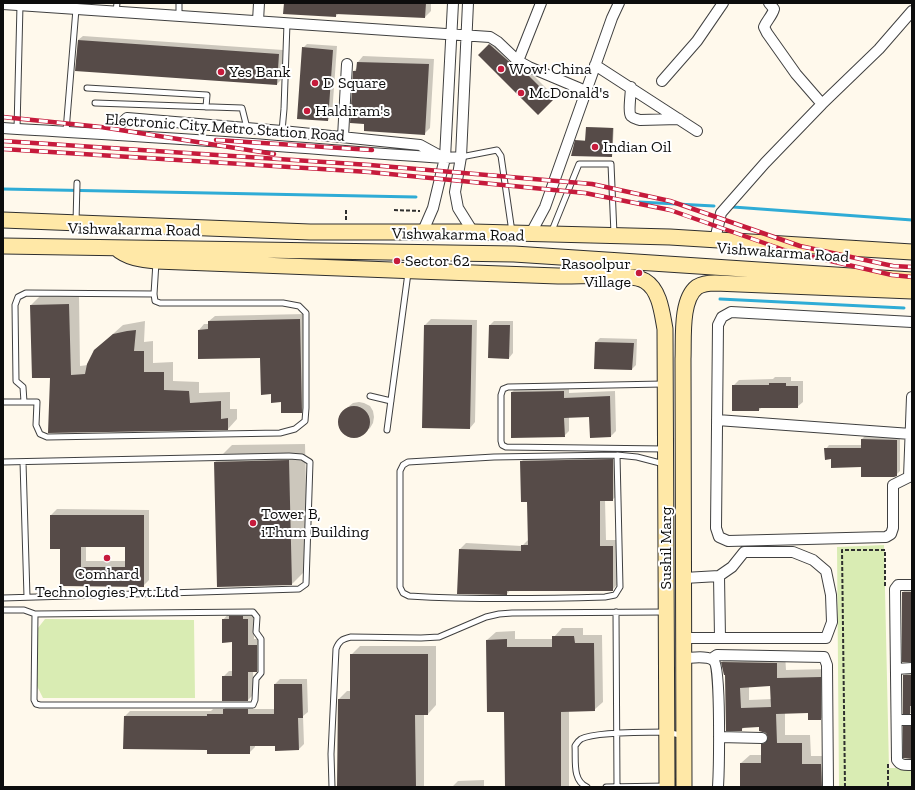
<!DOCTYPE html>
<html>
<head>
<meta charset="utf-8">
<style>
  body { margin:0 }
  #map { position:relative; width:915px; height:790px; overflow:hidden; background:#fff9ec; font-family:"Zilla Slab",serif }
  canvas { display:block }
  .frame { position:absolute; inset:0; border:4px solid #0d0d0d; pointer-events:none }
</style>
</head>
<body>
<div id="map">
<canvas width="915" height="790"></canvas>
<div class="frame"></div>
</div>
<script>
const g = document.querySelector('canvas').getContext('2d');
g.lineJoin = 'round';
function fillPath(path, color) { g.fillStyle = color; g.fill(path, 'evenodd'); }
function strokePath(path, color, width, dash) { g.strokeStyle = color; g.lineWidth = width; g.lineCap = dash ? 'butt' : 'round'; g.setLineDash(dash || []); g.stroke(path); }
function write(font, color, halo, rows, align = 'center') {
  g.font = font + ' "Zilla Slab",serif'; g.lineWidth = 4; g.setLineDash([]); g.textBaseline = 'middle'; g.strokeStyle = halo; g.fillStyle = color; for (const [text, x, y, turn = 0] of rows) {
    g.save(); g.translate(x, y); g.rotate((+turn || 0) * Math.PI / 180); g.textAlign = isNaN(turn) ? turn : align; if (halo) g.strokeText(text, 0, 0); g.fillText(text, 0, 0); g.restore();
  }
}
const green = new Path2D(`
  M884 545 889 768H912V787H839L837 547Z
  M45 619 194 620 195 698H43L37 686 38 628Z`);
const shadow = new Path2D(`
  M285 3H431V11L425 17 339 13 336 16Z
  M83 36 283 50 281 80 277 84 76 70 78 40Z
  M492 42 528 70 555 97 538 114 480 55Z
  M307 44 337 46 332 115 328 120 303 48Z
  M363 56 434 59 430 128 424 134 365 123 354 71 357 68 358 62Z
  M588 127 614 128 612 156 576 141 577 140H586Z
  M79 295 80 366 88 365 95 350 123 325 145 321 144 342 153 341V363L173 362V381L199 382V393L230 392V409H237V419L228 429 51 377 31 305 40 296Z
  M305 314 307 406 301 412 282 401 272 393 261 357 199 330 204 324H209V321L215 316Z
  M431 319 477 320 475 422 470 428 425 325Z
  M494 321H513V353L509 358 490 325Z
  M600 338 637 339 636 365 632 369 595 368 596 342Z
  M775 377H791V381H803V402L797 407H762L759 410H733V386L739 380 773 379Z
  M569 386V393L615 391 616 431 611 436 591 437 590 415 569 416V431L564 436 512 392 517 387Z
  M359 402 364 403 370 406 373 411 374 417 373 423 370 428 360 436 354 437 349 436 344 433 340 428 339 422 340 416 348 407 353 403Z
  M866 435 900 436V471L896 475 832 458 826 449 829 445H862V439Z
  M305 444 308 568 292 584 215 462 232 445Z
  M618 454V495L612 500H605L606 540H618V584L612 590H510L507 594 460 549 466 543 522 546 529 539 528 501 522 461 527 455Z
  M57 509 149 510V580L143 586 61 585V548L51 515ZM86 546H126V561H86Z
  M911 583 912 661H903V592Z
  M228 614H254V639H262V665L257 671H253L254 694 248 700 223 677 229 671H233V641L223 620Z
  M562 628H583V635H602L603 702 594 710H569V787H506L505 711 487 640 496 632 515 631V639H554V637Z
  M360 646H436V705L428 714H424V787H338L339 699 347 691H351V655Z
  M731 653 785 654 786 670 829 669V710L821 719 809 712H785V735H810L811 756H830L832 787H741V763L750 755H762V745L769 737 766 732 760 726 745 727 741 730 726 674H724L722 662ZM771 685 772 699 749 700V686Z
  M912 667V713H904V676Z
  M280 679H307L308 712 303 716 304 744 299 749 276 745H255V747L249 753 208 749 125 716 130 711H211L213 709H224L229 704H253V709H275V684Z
  M484 780V787H452L458 781Z`);
const stream = new Path2D(`
  M3 189 416 197
  M639 202 714 206
  M733 207 912 220
  M720 299 904 308`);
const building = new Path2D(`
  M284 3H426L425 18 336 14V17L283 14Z
  M78 40 279 54 277 85 75 71Z
  M489 44 514 66 526 73 553 100 538 115 478 55Z
  M302 47 333 50 328 121 297 119Z
  M357 62 429 64 425 135 364 131V124L350 123 353 71H356Z
  M586 127 613 128 612 157 571 156 575 140 585 141Z
  M69 304 71 375 85 374 87 364 94 350 113 334 127 331 136 330 134 351H144V372H164V390L189 391 190 403 221 401V419L228 418V430L48 433 50 378H32L30 305Z
  M300 319 302 413H281V402L271 403V394L261 395 260 358 198 359V330L208 329V321Z
  M424 325H472L470 429 422 428Z
  M489 325H510L509 359 488 358Z
  M595 342 634 343 632 370 594 369Z
  M769 383H786V386H798V408H759V411H732V385H769Z
  M564 391V398L610 396 611 437 590 438 589 417 564 418 565 437 511 438V392Z
  M338 422a16 16 0 1 1 32 0a16 16 0 1 1-32 0Z
  M861 439 897 440V476L894 477H861V467L831 468V459L825 460 824 448H861Z
  M613 459V501H600V546H613V591H507V595L457 594 459 549 521 551V545H528L527 502H521L520 461Z
  M289 460 292 585 217 587 214 462Z
  M50 515H144V587L60 586V549H50ZM81 547H125V567H81Z
  M902 592H912V658H911V662H902Z
  M229 616H243V619H248V645H257V672H248V701H222V676H232V642L222 643V619H229Z
  M552 636H574L575 643H594L595 711 561 712V787H505L504 712H487L486 640 507 639V647H552Z
  M350 654H428V715H415L416 787H337L338 699H350Z
  M721 662 777 663V678L821 677V720H808V713L776 714 777 743H802V764H821L822 787H740V763H761V744L765 743 768 738 766 733 759 731V727L742 728V731H726L725 675H724ZM770 686 771 707 741 708 740 688Z
  M903 675H912V706H910V714H903Z
  M274 684H302L303 718H298L299 750 275 751V746H250V754H207V750L123 749 124 716H207V714H223V709H248V714H274Z
  M903 726H912V759L903 758Z`);
const path = new Path2D(`
  M394 210 420 211
  M346 220V210
  M888 764V787
  M845 787 842 550H885V586`);
const lane = new Path2D(`
  M116 11 117 3
  M179 16V3
  M87 88 207 95 206 107
  M95 103 242 108 247 128
  M17 129 20 5
  M66 131 76 9
  M282 131 284 109 287 23
  M461 157 497 150 501 156 512 232
  M76 222 77 183
  M551 233 579 164H611L614 234
  M663 384 508 387 503 389 501 395V441L502 445 506 447 665 449
  M370 396 391 401
  M3 402H37L36 425 40 434 47 437 280 433 295 429 305 421 306 408V313L299 306 283 303H160L155 301 154 294 156 262
  M24 402 23 387 16 381 15 305 18 297 26 293 154 294
  M387 430 408 273
  M617 455 620 587 615 595 605 597C539 599 474 600 409 596L403 593 400 587V471L403 465 408 462 494 457 617 455 637 457 664 464
  M3 462 289 456 302 457 310 462 306 584 299 589 3 598
  M23 462 27 597
  M3 610H24L35 614
  M253 612 257 617 256 632 261 639V673L256 679 255 700 253 705H40L36 704 34 700 35 614Z
  M616 612 617 787
  M332 787 331 754 336 649C339 641 342 639 351 637L421 638 439 637 486 617 499 614 512 613 664 612
  M587 787C572 781 576 760 575 746 577 743 578 741 581 739 594 732 648 732 665 732 671 733 677 734 683 736
  M606 787 666 786`);
const street = new Path2D(`
  M468 3 461 157 455 192 458 208 473 232
  M769 3 774 9C772 16 767 20 764 27L767 33 796 74 822 104
  M3 4 490 37 498 42 518 61 529 67 586 91
  M258 21 259 3
  M518 61 541 3
  M595 65 697 131
  M662 81 697 41 723 3
  M631 87C631 93 628 112 631 116 634 119 637 119 640 120L679 119
  M3 128C82 133 161 137 239 143 308 148 376 154 445 158L461 157
  M110 134 127 118 282 131 420 145 442 157
  M343 137 347 64
  M423 231 433 208 445 158 453 3
  M531 233 545 207 612 18 619 3
  M715 240 721 213 765 163 822 104 879 49 912 11
  M912 322 731 312 722 317 718 325 716 528 719 537 728 541 886 537 891 534 893 528V485L909 477 912 397
  M717 420 911 434
  M684 578 719 576 720 638H826L832 622 831 595 826 571 813 560 793 552H744L732 567 719 576
  M912 585H898L895 589 897 760C901 766 905 765 912 765
  M684 638H720
  M684 658C692 658 708 655 714 661 721 669 719 770 718 787
  M711 659 717 655 824 657 827 665 828 787
  M896 669 912 668
  M897 720H912
  M719 737 762 738`);
const secondary = new Path2D(`
  M3 220 310 232H473L670 237 912 252
  M3 246 514 254 912 280
  M116 248C127 258 142 260 156 261 290 267 424 271 558 276 577 277 630 272 645 281 660 290 662 313 665 329L667 787
  M684 787 683 359C684 340 680 300 697 287 702 284 709 283 715 283L912 291`);
const rail = new Path2D(`
  M3 117 101 127 274 154
  M216 140 372 150
  M3 141 370 165 592 184 670 201 800 246 893 266 912 267
  M3 149 369 172 585 193 670 210 787 251 892 275 912 277`);
const markers = [
  [501,69,4,"#c61b3c"],
  [221,72,4,"#c61b3c"],
  [315,83,4,"#c61b3c"],
  [521,93,4,"#c61b3c"],
  [307,111,4,"#c61b3c"],
  [595,147,4,"#c61b3c"],
  [397,261,4,"#c61b3c"],
  [639,273,4,"#c61b3c"],
  [253,523,4,"#c61b3c"],
  [107,558,4,"#c61b3c"]
];
const poiNames = [
  ["Wow! China",509,69],
  ["Yes Bank",229,72],
  ["D Square",323,83],
  ["McDonald's",529,93],
  ["Haldiram's",315,111],
  ["Indian Oil",603,147],
  ["Sector 62",405,261],
  ["Rasoolpur",631,264,"right"],
  ["Village",631,282,"right"],
  ["Tower B,",261,514],
  ["iThum Building",261,532],
  ["Comhard",107,574,"center"],
  ["Technologies Pvt.Ltd",107,592,"center"]
];
const streetNames = [
  ["Electronic City Metro Station Road",225,128,4],
  ["Vishwakarma Road",134,230,1],
  ["Vishwakarma Road",458,235,1],
  ["Vishwakarma Road",783,253,4],
  ["Sushil Marg",666,548,-90]
];
fillPath(green, '#d9ecb3');
fillPath(shadow, '#0003');
strokePath(stream, '#2facd6', 3);
fillPath(building, '#564b48');
strokePath(lane, '#404040', 7);
strokePath(street, '#404040', 12);
strokePath(secondary, '#2f2f2f', 17);
strokePath(path, '#2f2f2f', 2, [4, 2]);
strokePath(lane, '#fff', 5);
strokePath(street, '#fff', 10);
strokePath(secondary, '#ffe8a7', 15);
strokePath(rail, '#c61b3c', 4.5);
strokePath(rail, '#fff', 3, [9]);
for (const [x, y, r, color] of markers) { const dot = new Path2D(); dot.arc(x, y, r, 0, 2 * Math.PI); g.fillStyle = color; g.fill(dot); strokePath(dot, '#fff', 1.5); }
write('16px', '#0d0d0d', '#fff', poiNames, 'left');
write('16px', '#0d0d0d', '#fff', streetNames);
</script>
</body>
</html>
